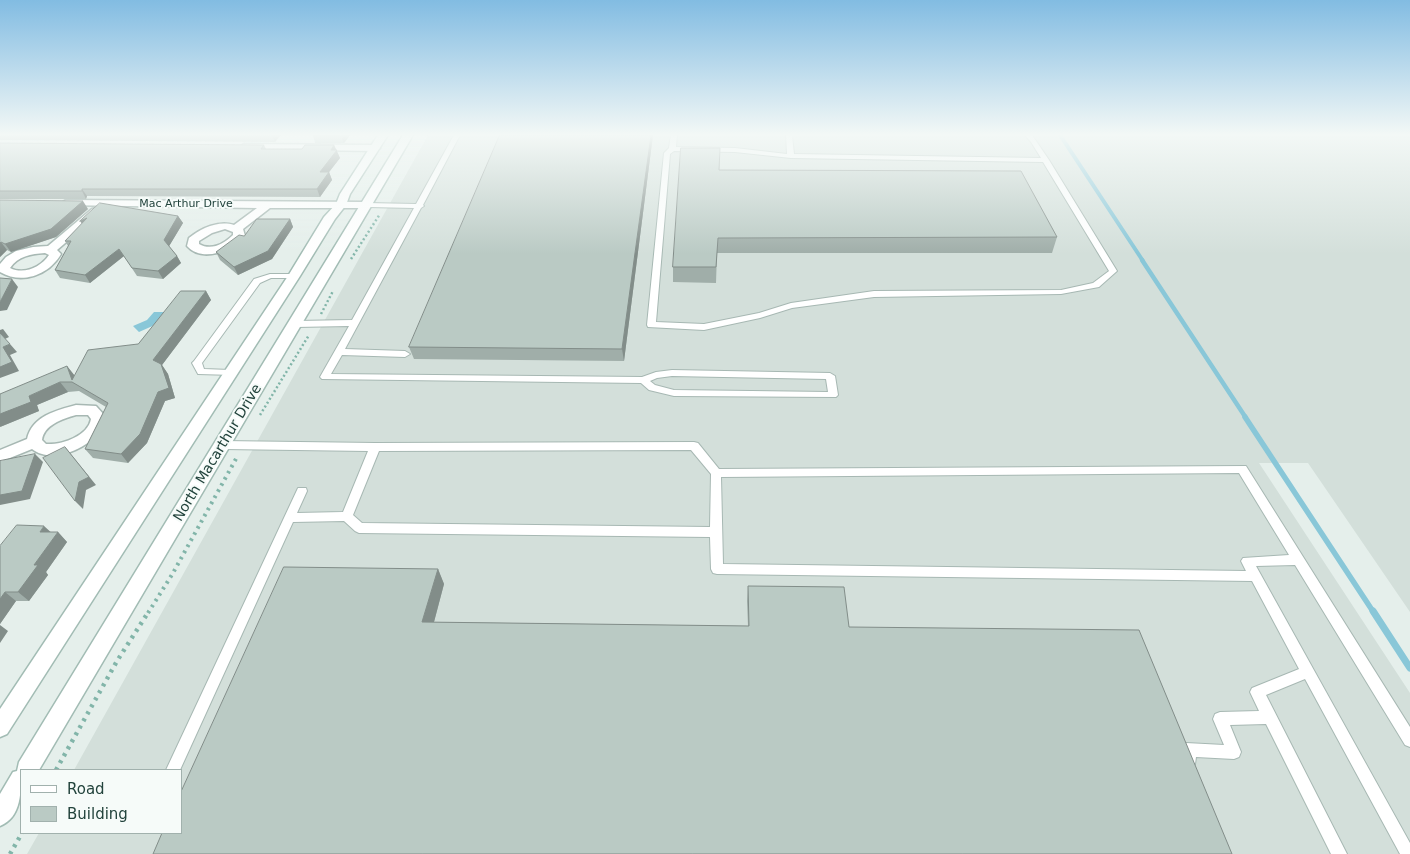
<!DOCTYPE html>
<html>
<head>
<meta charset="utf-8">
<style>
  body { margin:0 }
  #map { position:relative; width:1410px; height:854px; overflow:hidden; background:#e5efeb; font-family:"DejaVu Sans",sans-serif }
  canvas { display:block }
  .legend { position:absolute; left:20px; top:769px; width:162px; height:65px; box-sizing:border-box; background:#f6fbf9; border:1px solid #a1b1ad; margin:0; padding:6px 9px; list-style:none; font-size:15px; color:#22433c }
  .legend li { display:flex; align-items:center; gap:10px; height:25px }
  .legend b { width:25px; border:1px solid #a1b1ad }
</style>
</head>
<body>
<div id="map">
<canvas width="1410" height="854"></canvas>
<ul class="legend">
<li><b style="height:6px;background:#fff"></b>Road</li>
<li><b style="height:14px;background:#bacac4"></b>Building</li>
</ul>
</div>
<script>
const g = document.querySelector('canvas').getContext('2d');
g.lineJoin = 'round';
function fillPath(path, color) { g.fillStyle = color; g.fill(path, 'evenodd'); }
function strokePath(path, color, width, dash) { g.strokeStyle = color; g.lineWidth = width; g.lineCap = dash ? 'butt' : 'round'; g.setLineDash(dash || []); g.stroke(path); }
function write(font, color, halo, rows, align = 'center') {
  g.font = font + ' "DejaVu Sans",sans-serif'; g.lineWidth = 4; g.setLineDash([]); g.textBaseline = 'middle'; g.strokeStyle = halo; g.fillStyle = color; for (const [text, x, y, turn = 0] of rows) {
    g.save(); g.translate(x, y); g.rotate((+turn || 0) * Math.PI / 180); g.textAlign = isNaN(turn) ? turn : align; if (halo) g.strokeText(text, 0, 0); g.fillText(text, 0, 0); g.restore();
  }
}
const built = new Path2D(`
  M428 135H1410V612L1308 463H1259L1410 693V854H27L39 833H181V770H74Z`);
const water = new Path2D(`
  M154 312H167L157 324 139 332 133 326 147 320Z`);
const streamFar3 = new Path2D(`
  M1060 135 1143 261`);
const streamFar2 = new Path2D(`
  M1142 260 1246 418`);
const streamFar1 = new Path2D(`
  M1245 417 1374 613`);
const stream = new Path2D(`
  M1373 611 1410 668`);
const pathFar2 = new Path2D(`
  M351 259 380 214
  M321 314 333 291
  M260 415 309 335`);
const pathFar1 = new Path2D(`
  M148 613 173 573 237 457`);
const path = new Path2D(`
  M56 770 117 661 149 611
  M10 854 22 833`);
const service = new Path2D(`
  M454 135H460L423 205 424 206 421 208 345 349 405 351 410 354 405 357 342 355 331 374 642 377 656 372 672 370 830 373 835 376 838 395 836 397 674 396 649 390 641 383 322 379 320 377 349 326 296 327 292 324 296 321 352 320 414 208 367 207 363 205 367 203 416 204ZM672 376 826 379 828 392 674 390 655 385 650 381 657 378Z
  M671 135H677L676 147 735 148 787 154 786 135H792L794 154 1041 158 1031 142 1025 135H1032L1049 160 1117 271 1099 287 1061 294 874 297 792 308 760 318 704 330 648 327 647 325 664 153 669 148ZM674 151 735 152 791 158 1043 162 1109 271 1093 283 1061 290 874 291 791 303 759 313 704 324 656 322 670 154Z
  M270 274H294L298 276 294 278H271L260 283 202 363 204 369 230 370 233 371 235 373 233 375 198 374 192 363 194 361 254 279Z
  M223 441 375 443 694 442 698 443 719 469 1246 466 1410 727V747L1405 745 1295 565 1256 566 1410 843V854H1400L1305 679 1266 695 1347 854H1331L1266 724 1230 725 1241 752 1239 757 1234 759 1196 757 1195 764 1190 766 1185 764 1179 750 1181 745 1186 743 1224 745 1213 719 1215 714 1220 712 1259 711 1250 692 1252 688 1299 669 1252 581 717 574 713 573 711 569 710 537 359 533 355 531 344 521 293 522 180 770H166L298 488H306L307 491 297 513 343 512 368 451 223 449 219 448 218 445 219 442ZM691 450 711 474 710 527 362 523 353 515 379 451ZM1239 473 1289 555 1243 558 1241 561 1246 571 723 564 721 477Z`);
const minor = new Path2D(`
  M244 144 375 145 380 148 375 151 241 149 239 147Z
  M66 200 367 202 372 205 367 208H270L243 229 245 236C233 251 202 263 187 246L189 238C201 228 219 220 234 225L257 208 62 205 61 203ZM225 229 233 232V235C224 244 211 251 199 244V241L212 233Z
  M96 208 101 211 100 213 57 250 61 254C49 275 22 285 0 272V264L6 257 16 251 33 247 48 246 92 209ZM45 253 49 255C41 267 24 275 10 268 18 256 31 254 45 253Z
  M76 405 96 406 106 417C102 444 54 467 32 449L0 462V450L27 439C32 416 57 410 76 405ZM76 415H88L91 419C88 436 62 445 46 444L42 440C44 425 62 419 76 415Z`);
const secondary = new Path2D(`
  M378 135H388L350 194 346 205 335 219 300 276 7 734 0 737V709L288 276 324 217 336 204 340 194Z
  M403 135H413L39 770H21C21 791 22 817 0 826V794L13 772 17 771 19 762Z`);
const wall = new Path2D(`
  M0 135H281L275 142 0 140Z
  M313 135H350L344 143H315Z
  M653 135 624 361 414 359 409 347Z
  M0 143 264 145 266 149H302L334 145 340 158 329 172 332 180 320 197 87 196 86 199H0Z
  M719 170 1057 237 1052 253H717L716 283 673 282V267Z
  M0 200 88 209 56 237 11 252 7 250 0 257Z
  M178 216 183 223 169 246 177 256 181 263 163 279 137 276 124 256 90 283 60 278 55 270 68 246 65 241Z
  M290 219 293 227 272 259 238 275 220 260 216 252Z
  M206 291 211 300 162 365 168 374 175 398 165 401 147 443 128 463 93 458 85 449 106 407 79 391 68 392 37 405 39 411 0 427 67 366 75 376 138 344Z
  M51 532H58L67 542 46 572 48 575 29 601H16L0 624V546Z
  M438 569 444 584 434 622 748 626 747 601 748 586 849 627 153 854Z`);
const shadedWall = new Path2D(`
  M272 135H281L275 142Z
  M342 135H350L344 143 341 136Z
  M651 135H653L624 361 622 349Z
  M334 145 340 158 323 180 320 172 331 150Z
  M329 172 332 180 320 197 317 189Z
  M82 189 87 196 86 199 82 191Z
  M83 201 88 209 56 237 11 252 5 244Z
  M178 216 183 223 168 248 164 240Z
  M87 218 85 228 80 221Z
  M290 219 293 227 272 259 238 275 234 267Z
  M1 242 7 250 0 257V243Z
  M119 249 124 256 90 283 85 275Z
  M177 256 181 263 163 279 158 271Z
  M12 279 18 287 7 310 0 311V302Z
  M206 291 211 300 162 365 168 374 175 398 165 401 147 443 128 463 121 454 153 360Z
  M3 329 9 337 5 339 0 333V330Z
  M10 344 17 352 10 355 19 371 0 378V367L3 347Z
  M67 366 74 375 78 385 72 380Z
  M60 382 68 392 37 405 39 411 0 427V414L29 396Z
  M65 447 96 485 86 490 83 509 75 501Z
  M35 454 43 462 30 499 0 505V495Z
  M44 526 54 535 40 532Z
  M58 532 67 542 46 572 48 575 29 601 18 592 34 565Z
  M438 569 444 584 430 637 422 622Z
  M5 592 16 601 0 624V599Z
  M0 625 8 631 0 643Z`);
const building = new Path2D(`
  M313 135H342L341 136Z
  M500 135H651L622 349 409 347Z
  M0 143 264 145 261 149H302L305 145H334L331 150H337L320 172H329L317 189H82V191H0Z
  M681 148H720L719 170 1021 171 1057 237 718 238 716 267H673Z
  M0 200 83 201 51 229 5 244 1 242 0 243Z
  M100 203 178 216 164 240 177 256 158 271 132 268 119 249 85 275 55 270 71 241H65L87 218 80 221Z
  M257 219H290L268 251 234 267 216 252 239 235 244 236Z
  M0 278 12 279 0 302Z
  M181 291H206L153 360 161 364 169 388 158 392 140 434 121 454 85 449 108 403 72 382H60L29 396 31 402 0 414V394L67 366 72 380 88 350 138 344Z
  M0 333 10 344 3 347 12 362 0 367Z
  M65 447 89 477 79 482 75 501 43 458Z
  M35 454 22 491 0 495V461Z
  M17 525 44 526 40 532H58L34 565H38L18 592H5L0 599V546Z
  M284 567 438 569 422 622 749 626 748 586 844 587 849 627 1139 630 1232 854H153L162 833H181V792Z`);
const farStreetnames = [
  ["Mac Arthur Drive",186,204]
];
const streetNames = [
  ["North Macarthur Drive",218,453,-59]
];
fillPath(built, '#d3dfda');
fillPath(water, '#89c7d8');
strokePath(streamFar3, '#89c7d8', 4);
strokePath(streamFar2, '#89c7d8', 4.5);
strokePath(streamFar1, '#89c7d8', 5.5);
strokePath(stream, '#89c7d8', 7);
strokePath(service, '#a7b8b3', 2);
strokePath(minor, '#a7b8b3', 3);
strokePath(secondary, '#a2bcb4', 3);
strokePath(pathFar2, '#82b5a9', 2.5, [2, 2.5]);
strokePath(pathFar1, '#82b5a9', 4, [2.5, 4.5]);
strokePath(path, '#82b5a9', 4.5, [3, 5]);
fillPath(service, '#fff');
fillPath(minor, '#fff');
fillPath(secondary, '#fff');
fillPath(wall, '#a0aea9');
fillPath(shadedWall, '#828d89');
fillPath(building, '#bacac4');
strokePath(building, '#828d89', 1);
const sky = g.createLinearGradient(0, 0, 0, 254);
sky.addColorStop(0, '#82bce2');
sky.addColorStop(0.53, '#f3f8f6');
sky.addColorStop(1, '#f3f8f600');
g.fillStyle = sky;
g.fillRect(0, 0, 1410, 254);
write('11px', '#22433c', '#f6fbf9', farStreetnames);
write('14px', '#22433c', '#f6fbf9', streetNames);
</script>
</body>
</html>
